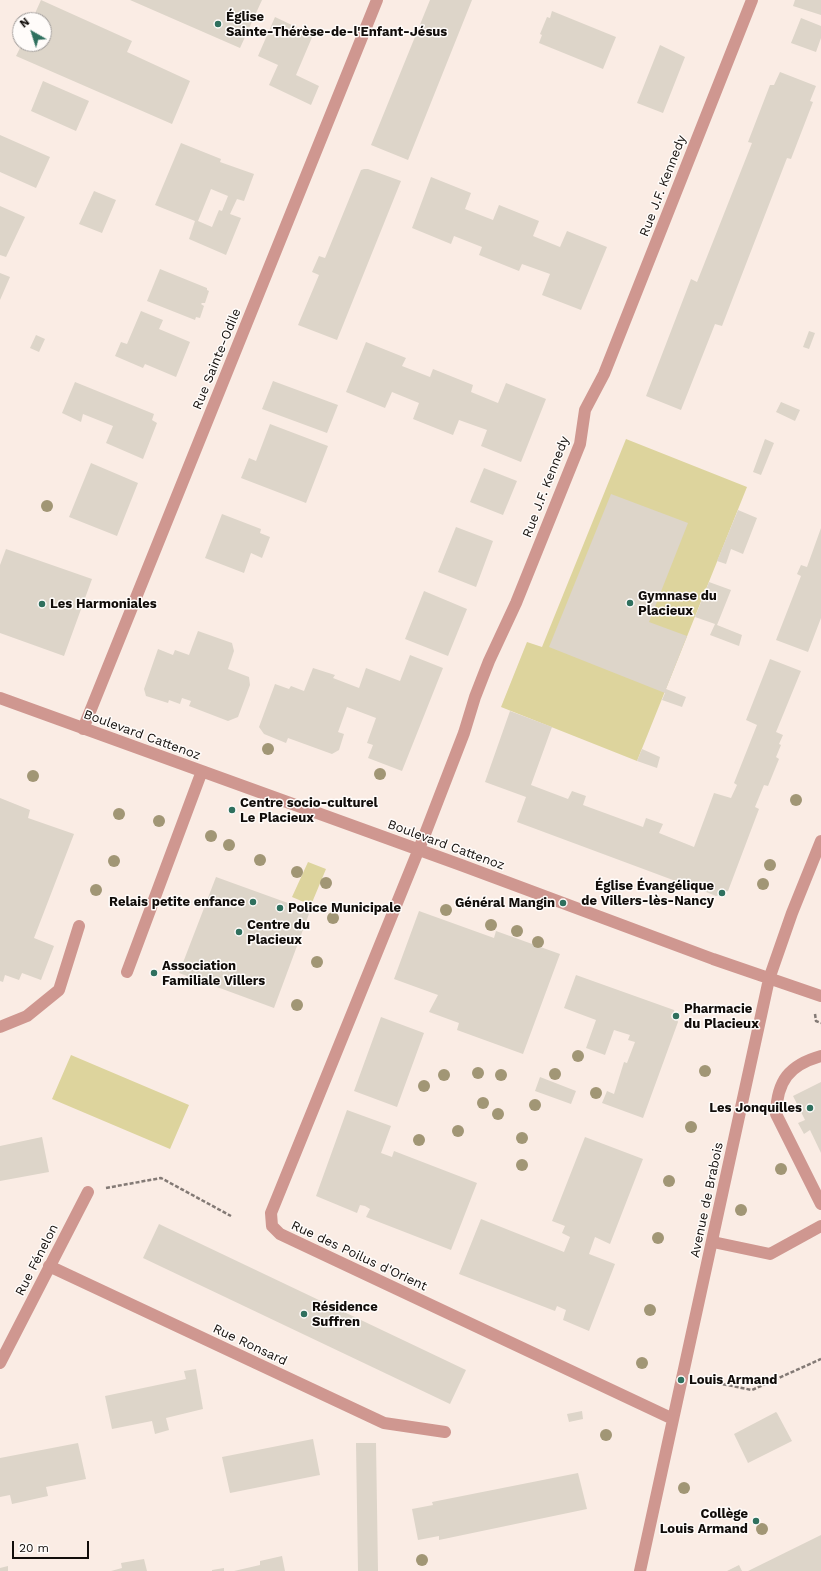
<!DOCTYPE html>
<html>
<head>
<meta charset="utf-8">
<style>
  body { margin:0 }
  #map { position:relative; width:821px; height:1571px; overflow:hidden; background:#faece4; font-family:"Work Sans",sans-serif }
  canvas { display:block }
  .north { position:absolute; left:12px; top:12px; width:40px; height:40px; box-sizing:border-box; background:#fffcfa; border:1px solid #a09c9a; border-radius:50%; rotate:321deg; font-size:11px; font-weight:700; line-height:16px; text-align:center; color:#110d0a }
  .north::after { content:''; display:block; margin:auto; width:14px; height:18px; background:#2f705e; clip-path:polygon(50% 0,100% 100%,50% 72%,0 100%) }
  .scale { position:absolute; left:12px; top:1541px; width:77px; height:18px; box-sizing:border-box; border:2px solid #110d0a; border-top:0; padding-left:5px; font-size:12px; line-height:14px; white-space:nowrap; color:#110d0a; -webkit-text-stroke:3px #fffcfa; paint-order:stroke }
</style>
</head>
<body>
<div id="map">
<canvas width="821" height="1571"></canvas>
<div class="north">N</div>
<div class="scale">20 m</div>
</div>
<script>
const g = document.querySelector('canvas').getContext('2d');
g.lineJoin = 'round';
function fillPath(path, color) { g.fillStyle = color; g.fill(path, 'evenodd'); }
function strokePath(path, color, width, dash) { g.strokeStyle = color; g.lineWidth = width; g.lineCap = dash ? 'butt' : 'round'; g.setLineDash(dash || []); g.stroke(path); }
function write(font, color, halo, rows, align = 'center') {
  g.font = font + ' "Work Sans",sans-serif'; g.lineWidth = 3; g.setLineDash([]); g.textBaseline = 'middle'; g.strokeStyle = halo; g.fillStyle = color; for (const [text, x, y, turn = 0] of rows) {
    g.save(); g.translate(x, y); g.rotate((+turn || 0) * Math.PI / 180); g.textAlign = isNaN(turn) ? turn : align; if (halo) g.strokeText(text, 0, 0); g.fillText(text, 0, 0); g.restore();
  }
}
const green = new Path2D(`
  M626 439 747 487 637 761 501 707 527 642 542 647Z
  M308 862 326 869 311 905 292 897Z
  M71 1055 189 1105 170 1149 52 1099Z`);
const building = new Path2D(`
  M41 0 132 41 127 52 190 81 172 124 16 56 22 44H44V20H32Z
  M130 0H262L240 48Z
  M430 0H472L408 160 371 145Z
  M795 0H821V15L793 6Z
  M552 11 616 37 603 69 539 43 542 35 540 34 547 17 550 18Z
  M275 17 313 35 296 75 319 86 311 105 269 85 278 65 258 56Z
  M801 18 821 26V38L816 52 791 43Z
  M660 45 685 57 663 113 637 103Z
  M780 72 816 86 810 101 813 102 791 159 787 158 722 326 715 324 681 410 646 396 691 279 697 282 752 143 748 142 770 85H774Z
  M43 81 89 101 76 131 31 111Z
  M0 135 50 157 36 188 0 172Z
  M181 143 221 159 220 162 254 174 244 201 237 199 230 214 241 218 226 255 189 239 195 221 155 205ZM211 189 228 196 222 211 219 210 212 227 198 221Z
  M364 169H368L401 181 337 340 298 325 319 275 312 272 319 256 325 258 361 170Z
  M431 177 471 193 465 209 493 220 499 205 539 221 533 236 560 247 567 231 607 247 581 310 542 295 550 274 522 264 519 271 479 255 482 247 454 236 451 244 412 228Z
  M94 191 116 200 102 233 79 224Z
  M0 206 25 217 6 257 0 255Z
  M160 269 207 288V290L209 291 205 303H202L201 304 204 306 200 318 196 317 195 320 147 301Z
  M0 273 10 277 0 300Z
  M141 311 163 320 159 329 190 342 176 377 145 364 143 368 115 356 121 342 127 344Z
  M809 331 815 333 809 349 803 347Z
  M36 335 45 339 39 352 30 348Z
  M366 342 406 358 402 366 430 377 433 369 473 385 471 392 498 403 506 383 546 399 521 462 481 446 487 430 459 420 453 435 413 419 419 403 392 392 385 408 346 392Z
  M273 381 338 405 327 433 262 409Z
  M75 382 154 414 152 420 157 423 143 459 106 443 113 426 83 414 81 422 62 413Z
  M781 402 800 410 795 421 776 412Z
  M270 424 328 446 306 503 241 478 249 458 256 461Z
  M765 439 774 443 761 475 753 472Z
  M91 463 138 483 117 536 69 517Z
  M484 468 517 481 503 515 470 502Z
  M611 494 688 523 649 622 687 636 666 689 686 697 682 707 662 700 665 693 549 647Z
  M738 510 757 518 743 554 731 549 726 564 717 561Z
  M222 514 261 529 260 533 270 537 262 558 251 553 244 573 205 558Z
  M456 527 493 541 476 587 438 572Z
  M821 528V618L808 652 776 640 801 576 797 574 801 565 807 567Z
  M6 549 92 579 64 656 0 633V565Z
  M709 582 731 590 717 625 742 635 739 646 710 635 715 624 695 617Z
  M424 591 467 609 448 656 405 639Z
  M198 631 232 643 234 651 228 669 249 677 250 685 238 717 228 721 189 706 191 701 182 698 180 704 169 700 168 703 146 696 144 689 158 649 173 655 175 650 189 655Z
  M410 655 443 668 402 771 368 758 373 745 367 743 376 718 347 707 338 732 344 734 339 750 332 754 288 738 286 743 264 734 259 727 275 684 289 689 291 686 304 691 313 668 335 675 333 678 359 688 366 668 400 681Z
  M770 659 801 671 776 732 783 735 779 744 781 745 776 757 779 759 768 786 764 785 755 807 759 809 728 891 716 896 681 882V883L517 822 526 797 485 782 510 711 552 727 531 785 568 799 572 791 586 796 583 805 643 827 646 818 663 824 659 833 694 847 714 793 731 798 737 785 734 783 757 725 746 720Z
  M642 749 660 757 657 768 637 761Z
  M0 798 30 810 28 818 74 834 34 938 54 946 41 980 22 973 19 980 5 975 3 982 0 981Z
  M216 877 310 911 274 1008 179 973Z
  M419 911 494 938 496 931 560 954 523 1054 457 1030 459 1023 429 1012 438 995 394 979Z
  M576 975 674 1010 678 1022 643 1118 602 1103 607 1091 614 1094 624 1062 627 1063 635 1042 628 1040 630 1035 614 1030 605 1055 586 1048 596 1020 564 1008Z
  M381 1017 424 1033 397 1107 354 1091Z
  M540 1077 576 1091 571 1104 535 1091Z
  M821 1082V1153L810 1130 804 1134 798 1123 805 1120 793 1096Z
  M347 1110 391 1126 381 1153 392 1157 394 1151 477 1183 451 1250 366 1217 370 1209 365 1206 360 1205 357 1213 316 1196Z
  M42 1137 49 1172 0 1181V1146Z
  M585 1137 643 1159 610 1244 595 1237 589 1254 615 1264 589 1331 563 1320 566 1310 557 1306 555 1311 459 1274 481 1219 564 1252 570 1237 562 1233 565 1226 552 1221Z
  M159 1224 466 1370 450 1404 143 1258Z
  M196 1369 203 1409 166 1418 169 1430 155 1434 152 1421 112 1429 105 1396 186 1379 184 1371Z
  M582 1411 583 1419 569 1422 567 1414Z
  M776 1412 777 1413 792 1441 748 1463 734 1434Z
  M313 1439 320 1475 230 1493 222 1457Z
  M78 1443 86 1479 46 1487 48 1496 12 1504 10 1495 0 1497V1458Z
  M356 1443H376L378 1571H358Z
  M578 1473 587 1509 439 1540V1536L418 1540 412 1509 433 1505 432 1502Z
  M821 1535V1571H748Z
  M282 1556 285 1571H234L260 1565V1561Z
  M144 1559 147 1571H111L122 1568 121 1563Z
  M739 1565 742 1571H727Z
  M8 1566V1571H0V1568Z
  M224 1568V1571H212V1570Z`);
const path = new Path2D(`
  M815 1014 816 1021 821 1023
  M106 1188 161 1178 231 1216
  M717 1383 752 1390 821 1359`);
const minor = new Path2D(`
  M0 698 461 865 713 959 821 996
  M83 729 377 0
  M127 972 202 771
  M0 1027 27 1016 59 990 79 926
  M821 1056C789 1065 777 1081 776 1114L821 1204
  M713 1242 770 1254 821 1226
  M49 1266 384 1423 445 1432
  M0 1363 88 1192
  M673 1419 280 1234 272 1226 271 1213 425 834 464 733 475 697 489 661 516 603 580 444 585 410 604 374 752 0
  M640 1571 769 979 792 913 821 841`);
const trees = [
  [47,506],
  [268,749],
  [380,774],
  [33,776],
  [796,800],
  [119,814],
  [159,821],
  [211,836],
  [229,845],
  [260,860],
  [114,861],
  [770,865],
  [297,872],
  [326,883],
  [763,884],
  [96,890],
  [446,910],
  [333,918],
  [491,925],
  [517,931],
  [538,942],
  [317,962],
  [297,1005],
  [578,1056],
  [705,1071],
  [478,1073],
  [555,1074],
  [444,1075],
  [501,1075],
  [424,1086],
  [596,1093],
  [483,1103],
  [535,1105],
  [498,1114],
  [691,1127],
  [458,1131],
  [522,1138],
  [419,1140],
  [522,1165],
  [781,1169],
  [669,1181],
  [741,1210],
  [658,1238],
  [650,1310],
  [642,1363],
  [606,1435],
  [684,1488],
  [762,1529],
  [422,1560]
];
const markers = [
  [218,24,4,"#2f705e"],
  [630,603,4,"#2f705e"],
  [42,604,4,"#2f705e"],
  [232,810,4,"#2f705e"],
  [722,893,4,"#2f705e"],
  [253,902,4,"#2f705e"],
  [563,903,4,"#2f705e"],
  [280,908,4,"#2f705e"],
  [239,932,4,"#2f705e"],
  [154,973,4,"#2f705e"],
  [676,1016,4,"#2f705e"],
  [810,1108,4,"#2f705e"],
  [304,1314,4,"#2f705e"],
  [681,1380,4,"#2f705e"],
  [756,1521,4,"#2f705e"]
];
const poiNames = [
  ["Église",226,17],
  ["Sainte-Thérèse-de-l'Enfant-Jésus",226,32],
  ["Gymnase du",638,596],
  ["Placieux",638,611],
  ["Les Harmoniales",50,604],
  ["Centre socio-culturel",240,803],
  ["Le Placieux",240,818],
  ["Église Évangélique",714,886,"right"],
  ["de Villers-lès-Nancy",714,901,"right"],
  ["Relais petite enfance",245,902,"right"],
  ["Général Mangin",555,903,"right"],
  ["Police Municipale",288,908],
  ["Centre du",247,925],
  ["Placieux",247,940],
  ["Association",162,966],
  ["Familiale Villers",162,981],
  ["Pharmacie",684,1009],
  ["du Placieux",684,1024],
  ["Les Jonquilles",802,1108,"right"],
  ["Résidence",312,1307],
  ["Suffren",312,1322],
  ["Louis Armand",689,1380],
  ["Collège",748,1514,"right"],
  ["Louis Armand",748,1529,"right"]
];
const streetNames = [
  ["Rue J.F. Kennedy",663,186,-69],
  ["Rue Sainte-Odile",217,359,-68],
  ["Rue J.F. Kennedy",546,487,-69],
  ["Boulevard Cattenoz",142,735,20],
  ["Boulevard Cattenoz",446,845,20],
  ["Avenue de Brabois",707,1200,-78],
  ["Rue des Poilus d'Orient",359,1256,25],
  ["Rue Fénelon",37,1260,-63],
  ["Rue Ronsard",250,1345,25]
];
fillPath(green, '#ddd49d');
fillPath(building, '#ddd5c9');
strokePath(path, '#837a75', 2.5, [4, 2]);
strokePath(minor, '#cf9790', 12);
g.fillStyle = '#a19675';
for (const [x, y] of trees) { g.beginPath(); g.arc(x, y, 6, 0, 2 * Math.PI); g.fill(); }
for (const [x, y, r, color] of markers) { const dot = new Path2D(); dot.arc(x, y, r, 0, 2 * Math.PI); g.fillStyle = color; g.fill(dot); strokePath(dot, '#fffcfa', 1.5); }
write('bold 13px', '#110d0a', '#fffcfa', poiNames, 'left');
write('13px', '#110d0a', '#fffcfa', streetNames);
</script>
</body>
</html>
